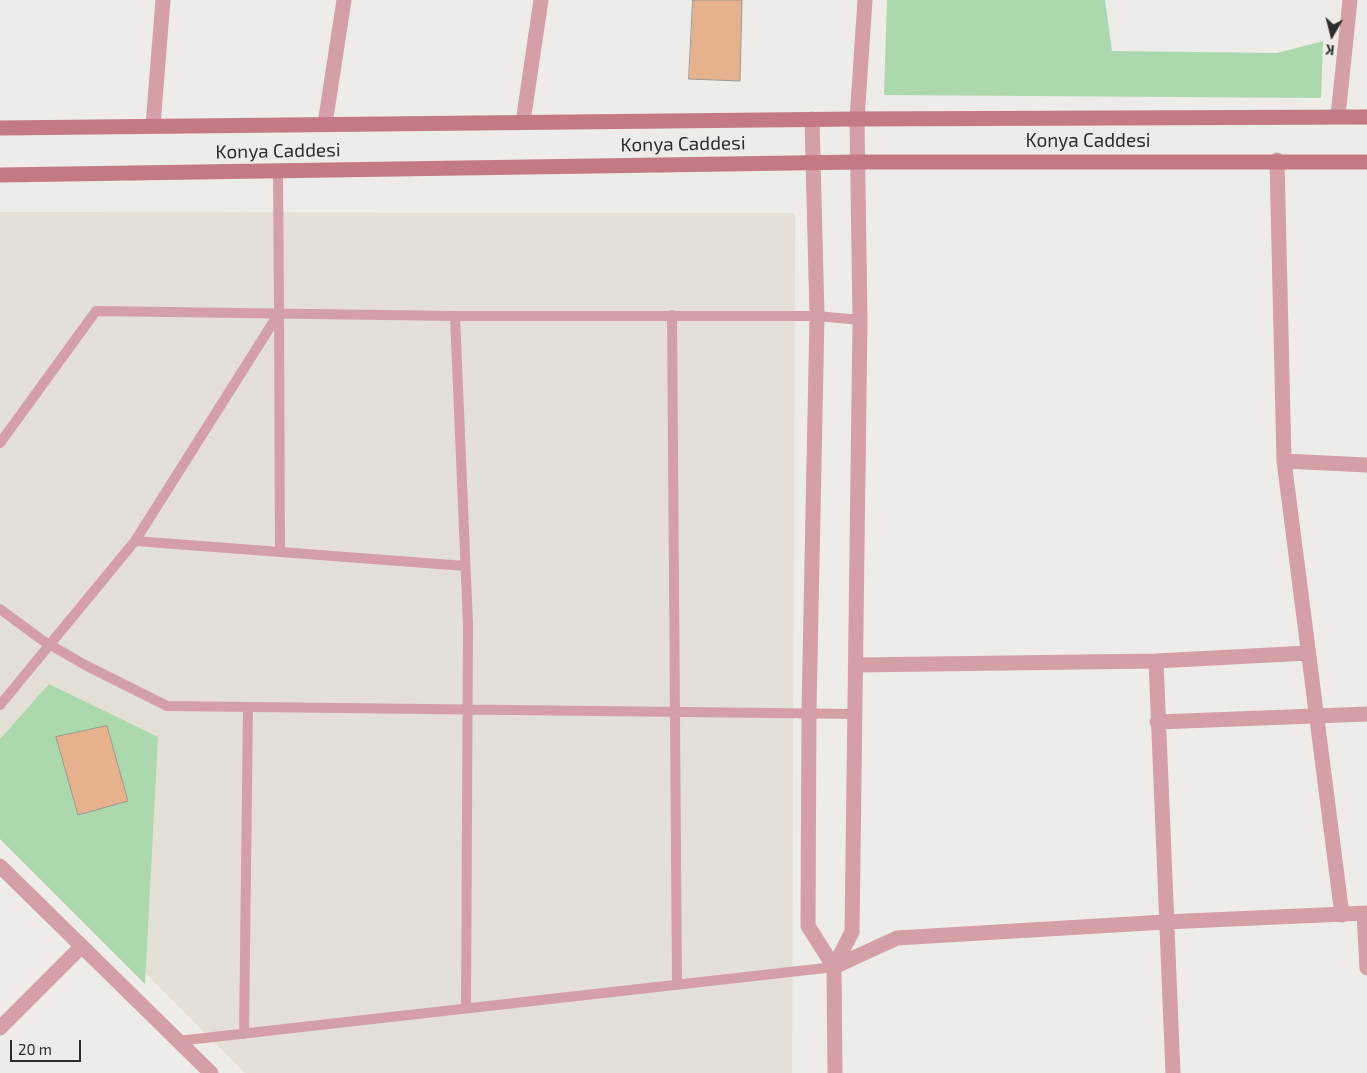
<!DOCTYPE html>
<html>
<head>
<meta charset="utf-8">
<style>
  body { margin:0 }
  #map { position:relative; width:1367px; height:1073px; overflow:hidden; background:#eeece8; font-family:"Exo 2",sans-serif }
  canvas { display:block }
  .north { position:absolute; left:1307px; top:10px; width:50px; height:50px; -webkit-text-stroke:4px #eeece8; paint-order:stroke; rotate:188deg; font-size:14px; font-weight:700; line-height:20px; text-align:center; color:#2d2d2b }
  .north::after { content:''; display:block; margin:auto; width:18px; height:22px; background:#2d2d2b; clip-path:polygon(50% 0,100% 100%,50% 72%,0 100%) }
  .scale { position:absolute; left:10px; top:1040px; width:71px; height:22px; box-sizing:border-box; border:2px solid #2d2d2b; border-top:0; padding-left:6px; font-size:15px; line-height:18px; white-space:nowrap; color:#2d2d2b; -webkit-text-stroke:4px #eeece8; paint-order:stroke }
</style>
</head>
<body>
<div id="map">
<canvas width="1367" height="1073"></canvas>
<div class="north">K</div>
<div class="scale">20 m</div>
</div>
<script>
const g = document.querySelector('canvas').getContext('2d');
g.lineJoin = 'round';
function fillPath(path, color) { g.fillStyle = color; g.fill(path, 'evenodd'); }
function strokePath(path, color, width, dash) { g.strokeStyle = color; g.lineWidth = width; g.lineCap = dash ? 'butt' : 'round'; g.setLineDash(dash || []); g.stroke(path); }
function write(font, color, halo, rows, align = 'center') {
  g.font = font + ' "Exo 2",sans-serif'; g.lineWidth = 4; g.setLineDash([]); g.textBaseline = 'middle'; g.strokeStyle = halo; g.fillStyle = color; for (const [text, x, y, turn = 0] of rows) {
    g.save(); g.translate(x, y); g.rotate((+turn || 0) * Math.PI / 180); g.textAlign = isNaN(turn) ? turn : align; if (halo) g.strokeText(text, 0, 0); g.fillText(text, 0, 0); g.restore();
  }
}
const built = new Path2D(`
  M0 212 795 213 792 1073H245L0 827Z`);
const green = new Path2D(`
  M887 0H1105L1112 51 1277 53 1323 41 1321 98 884 95Z
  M49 684 158 737 145 984 0 839V739Z`);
const building = new Path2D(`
  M693 0H742L740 81 689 79Z
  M107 726 128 801 78 815 56 737Z`);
const lane = new Path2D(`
  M279 313 280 552
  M672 315 677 984
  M455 316 468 624 466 1008
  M0 443 96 311 455 316H817L860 320
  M135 541 465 566
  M0 609 42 640 85 665 167 706 856 714
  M0 705 135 541 279 313 278 171
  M244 1034 248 707
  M178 1041 834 967`);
const street = new Path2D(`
  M1338 116 1350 0
  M812 119 817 316 809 710 808 926 834 967
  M523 122 541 0
  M325 124 344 0
  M153 125 163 0
  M1277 160 1284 461 1342 915
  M1284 461 1367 465
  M1156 661 1173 1073
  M857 665 1156 661 1308 653
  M1157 722 1367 714
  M0 866 211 1073
  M1364 914 1367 968
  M834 967 897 938 1165 922 1367 913
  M0 1028 81 947
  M835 1073 834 967 852 932 860 320 857 119 865 0`);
const secondary = new Path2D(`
  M0 128 857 119 1367 117
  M0 175 858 162H1367`);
const streetNames = [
  ["Konya Caddesi",1088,141],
  ["Konya Caddesi",683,144,-1],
  ["Konya Caddesi",278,151,-1]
];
fillPath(built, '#e4e0d6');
fillPath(green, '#acd8ae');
fillPath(building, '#e5b28d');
strokePath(building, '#9c9996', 1);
strokePath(lane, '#d4a0a6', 10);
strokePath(street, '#d4a0a6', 15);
strokePath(secondary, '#c47a84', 15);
write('19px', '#2d2d2b', '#eeece8', streetNames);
</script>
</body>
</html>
